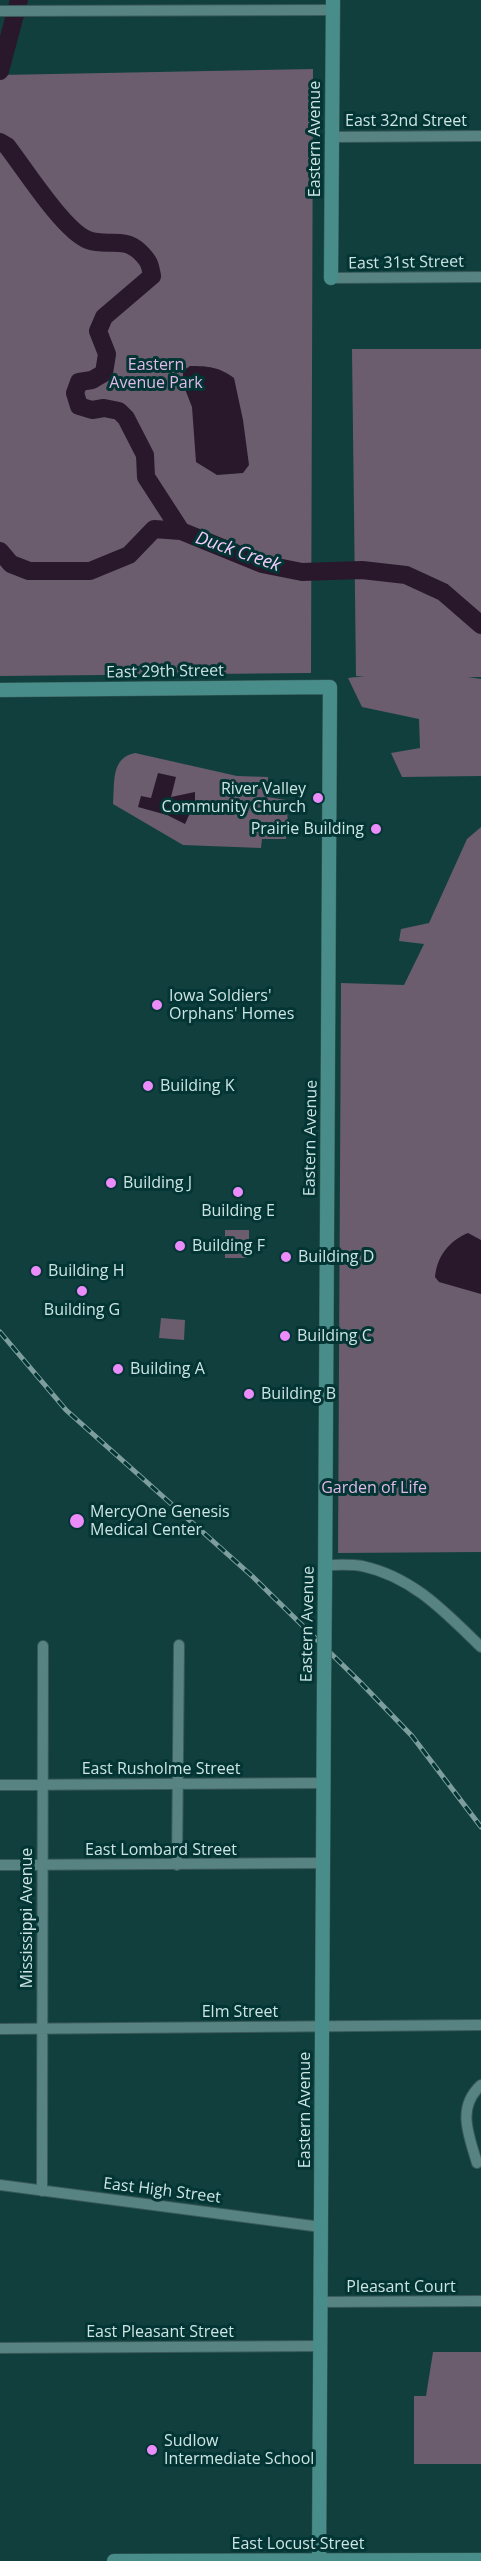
<!DOCTYPE html>
<html>
<head>
<meta charset="utf-8">
<style>
  body { margin:0 }
  canvas { display:block; background:#103f3e }
</style>
</head>
<body>
<canvas width="481" height="2561"></canvas>
<script>
const g = document.querySelector('canvas').getContext('2d');
g.lineJoin = 'round';
function fillPath(path, color) { g.fillStyle = color; g.fill(path, 'evenodd'); }
function strokePath(path, color, width, dash) { g.strokeStyle = color; g.lineWidth = width; g.lineCap = dash ? 'butt' : 'round'; g.setLineDash(dash || []); g.stroke(path); }
function write(font, color, halo, rows, align = 'center') {
  g.font = font + ' "Open Sans",sans-serif'; g.lineWidth = 6; g.setLineDash([]); g.textBaseline = 'middle'; g.strokeStyle = halo; g.fillStyle = color; for (const [text, x, y, turn = 0] of rows) {
    g.save(); g.translate(x, y); g.rotate((+turn || 0) * Math.PI / 180); g.textAlign = isNaN(turn) ? turn : align; if (halo) g.strokeText(text, 0, 0); g.fillText(text, 0, 0); g.restore();
  }
}
const green = new Path2D(`
  M313 69 311 673 0 676V75Z
  M352 349H481V677H468L481 679V776L402 777 391 753 420 748 419 719 362 707 348 678 365 676H356Z
  M135 753 237 776 268 777 267 797 286 800 289 834H286V839H262L261 848 183 845 113 804C115 784 110 758 135 753Z
  M481 827V1552L338 1553 341 983 404 985 424 944 399 941 401 929 429 923 467 839Z
  M225 1230H249V1258H225Z
  M161 1318 185 1320 184 1340 159 1338Z
  M433 2352H481V2464H414V2396H426Z`);
const water = new Path2D(`
  M190 366C208 366 219 367 234 378L243 420 249 465 243 473 217 475 196 462 192 407 183 384V371Z
  M158 773 176 777 171 797 195 792V802L185 824 167 815 138 807 141 796 151 798Z
  M468 1233 481 1240V1294L439 1282 435 1277C437 1256 449 1241 468 1233Z`);
const river = new Path2D(`
  M0 71 19 0
  M0 142 7 146C24 168 64 231 88 240 107 247 124 236 140 252 149 261 150 264 152 276L104 317 98 331 107 354 104 373 92 380 79 382 75 393 79 406 92 410 104 408 119 411 126 418 145 455 146 477 181 531
  M0 551 11 564 29 571H90L129 555 154 529 181 531 262 564 302 572 362 570 406 575 443 592 481 625`);
const street = new Path2D(`
  M0 11 333 10
  M332 137 481 136
  M331 278 481 277
  M325 1565C337 1565 351 1564 362 1566 413 1577 445 1612 481 1647
  M0 1785 323 1783
  M0 1865 323 1863
  M177 1865 179 1645
  M0 2029 481 2025
  M477 2163C469 2135 456 2108 481 2085
  M0 2185 321 2227
  M42 2191 43 1646
  M320 2302 481 2301
  M0 2348 320 2346`);
const secondary = new Path2D(`
  M331 278 333 0
  M0 690 330 687 325 1585
  M114 2561 481 2560
  M319 2561 324 1687`);
const rail = new Path2D(`
  M0 1332 66 1410 252 1576 360 1682 412 1736 481 1827`);
const secondaryBridge = new Path2D(`
  M324 1687 325 1585`);
const markers = [
  [318,798,6,"#ec8cfb"],
  [376,829,6,"#ec8cfb"],
  [157,1005,6,"#ec8cfb"],
  [148,1086,6,"#ec8cfb"],
  [111,1183,6,"#ec8cfb"],
  [238,1192,6,"#ec8cfb"],
  [180,1246,6,"#ec8cfb"],
  [286,1257,6,"#ec8cfb"],
  [36,1271,6,"#ec8cfb"],
  [82,1291,6,"#ec8cfb"],
  [285,1336,6,"#ec8cfb"],
  [118,1369,6,"#ec8cfb"],
  [249,1394,6,"#ec8cfb"],
  [77,1521,8,"#ec8cfb"],
  [152,2450,6,"#ec8cfb"]
];
const streetNames = [
  ["East 32nd Street",406,121],
  ["Eastern Avenue",315,139,-90],
  ["East 31st Street",406,263,-1],
  ["East 29th Street",165,672,-1],
  ["Eastern Avenue",311,1138,-89],
  ["Eastern Avenue",308,1624,-89],
  ["East Rusholme Street",161,1769],
  ["East Lombard Street",161,1850],
  ["Mississippi Avenue",27,1918,-90],
  ["Elm Street",240,2012],
  ["Eastern Avenue",305,2110,-90],
  ["East High Street",162,2191,7],
  ["Pleasant Court",401,2287],
  ["East Pleasant Street",160,2332],
  ["East Locust Street",298,2544]
];
const parkNames = [
  ["Eastern",156,365],
  ["Avenue Park",156,383],
  ["Garden of Life",374,1488]
];
const poiNames = [
  ["River Valley",306,789,"right"],
  ["Community Church",306,807,"right"],
  ["Prairie Building",364,829,"right"],
  ["Iowa Soldiers'",169,996],
  ["Orphans' Homes",169,1014],
  ["Building K",160,1086],
  ["Building J",123,1183],
  ["Building E",238,1211,"center"],
  ["Building F",192,1246],
  ["Building D",298,1257],
  ["Building H",48,1271],
  ["Building G",82,1310,"center"],
  ["Building C",297,1336],
  ["Building A",130,1369],
  ["Building B",261,1394],
  ["MercyOne Genesis",90,1512],
  ["Medical Center",90,1530],
  ["Sudlow",164,2441],
  ["Intermediate School",164,2459]
];
const waterNames = [
  ["Duck Creek",238,552,19]
];
fillPath(green, '#6b5c6e');
fillPath(water, '#29172c');
strokePath(river, '#29172c', 18);
strokePath(street, '#3a5a59', 12);
strokePath(secondary, '#3a5a59', 15);
strokePath(street, '#578482', 10);
strokePath(secondary, '#488d8a', 14);
strokePath(rail, '#7d9e9d', 5);
strokePath(rail, '#023534', 3, [9]);
strokePath(secondaryBridge, '#3a5a59', 15, []);
strokePath(secondaryBridge, '#488d8a', 14);
for (const [x, y, r, color] of markers) { const dot = new Path2D(); dot.arc(x, y, r, 0, 2 * Math.PI); g.fillStyle = color; g.fill(dot); strokePath(dot, '#023534', 2); }
write('16px', '#cde4e3', '#023534', streetNames);
write('16px', '#e2b9e8', '#023534', parkNames);
write('16px', '#cde4e3', '#023534', poiNames, 'left');
write('italic 18px', '#f7cdfd', '#023534', waterNames);
</script>
</body>
</html>
